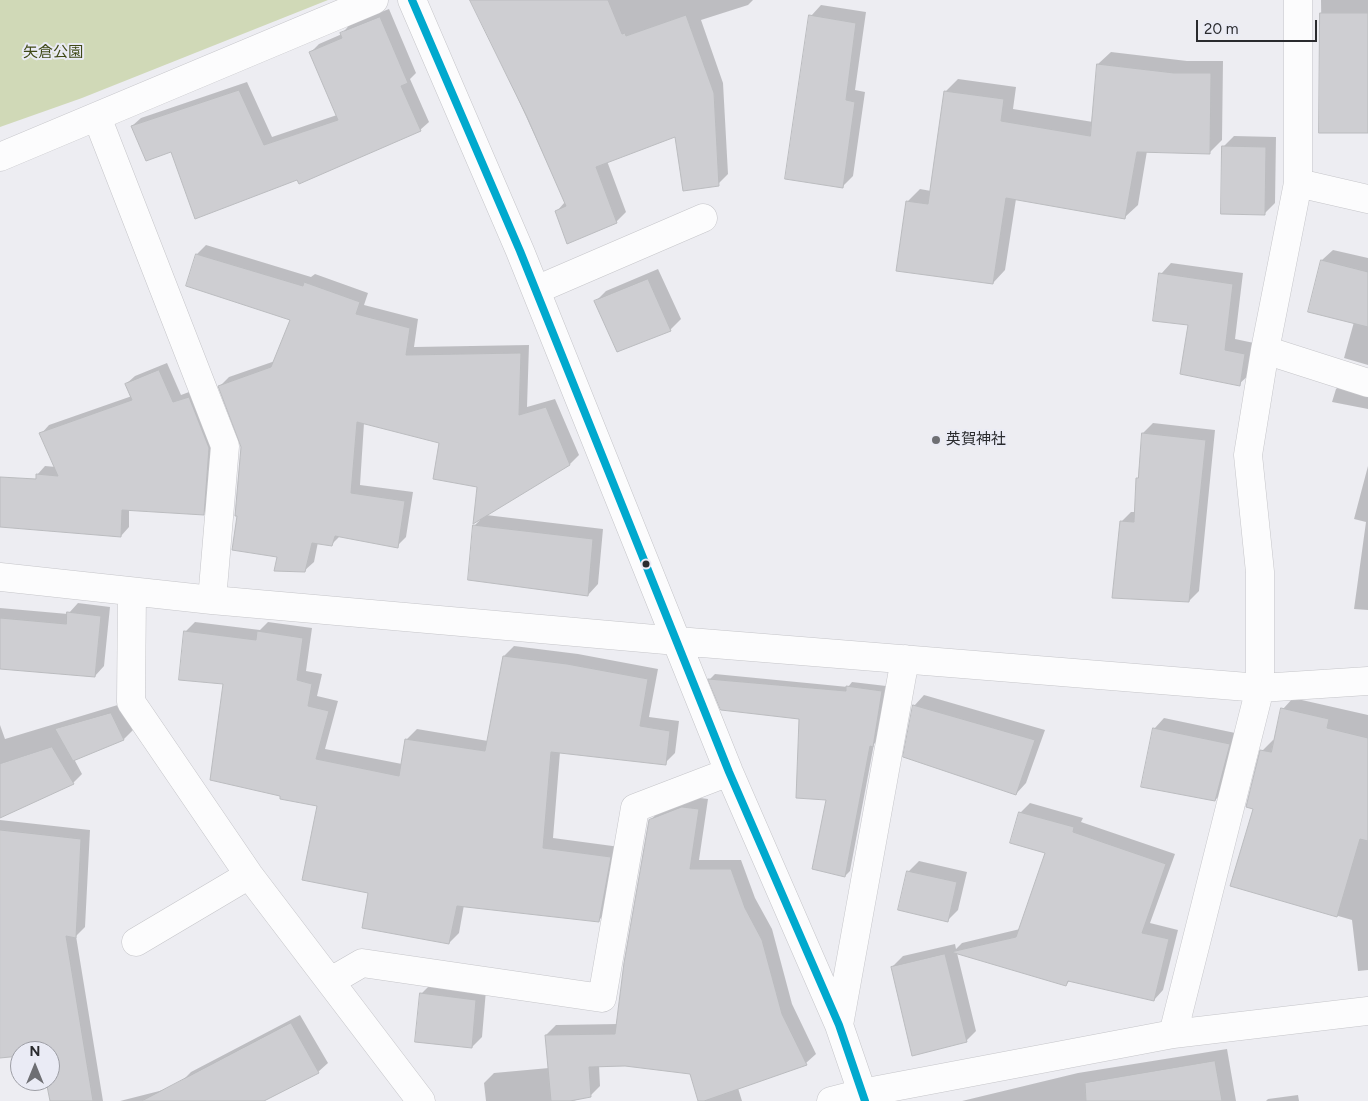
<!DOCTYPE html>
<html>
<head>
<meta charset="utf-8">
<style>
  body { margin:0 }
  #map { position:relative; width:1368px; height:1101px; overflow:hidden; background:#ededf2; font-family:Figtree,sans-serif }
  canvas { display:block }
  .north { position:absolute; left:10px; top:1041px; width:50px; height:50px; box-sizing:border-box; background:#eaebf5; border:1px solid #9d9ea5; border-radius:50%; rotate:0deg; font-size:14px; font-weight:700; line-height:20px; text-align:center; color:#2a2b2e }
  .north::after { content:''; display:block; margin:auto; width:18px; height:22px; background:#6e6f73; clip-path:polygon(50% 0,100% 100%,50% 72%,0 100%) }
  .scale { position:absolute; left:1196px; top:20px; width:121px; height:22px; box-sizing:border-box; border:2px solid #2a2b2e; border-top:0; padding-left:6px; font-size:15px; line-height:18px; white-space:nowrap; color:#2a2b2e; -webkit-text-stroke:4px #eaebf5; paint-order:stroke }
</style>
</head>
<body>
<div id="map">
<canvas width="1368" height="1101"></canvas>
<div class="north">N</div>
<div class="scale">20 m</div>
</div>
<script>
const g = document.querySelector('canvas').getContext('2d');
g.lineJoin = 'round';
function fillPath(path, color) { g.fillStyle = color; g.fill(path, 'evenodd'); }
function strokePath(path, color, width, dash) { g.strokeStyle = color; g.lineWidth = width; g.lineCap = dash ? 'butt' : 'round'; g.setLineDash(dash || []); g.stroke(path); }
function write(font, color, halo, rows, align = 'center') {
  g.font = font + ' Figtree,"Noto Sans JP",sans-serif'; g.lineWidth = 4; g.setLineDash([]); g.textBaseline = 'middle'; g.strokeStyle = halo; g.fillStyle = color; for (const [text, x, y, turn = 0] of rows) {
    g.save(); g.translate(x, y); g.rotate((+turn || 0) * Math.PI / 180); g.textAlign = isNaN(turn) ? turn : align; if (halo) g.strokeText(text, 0, 0); g.fillText(text, 0, 0); g.restore();
  }
}
const green = new Path2D(`
  M0 0H328L82 98 0 127Z`);
const shadow = new Path2D(`
  M473 0H753L748 5 701 20 723 83 728 174 718 184 676 135 607 161 626 212 616 222 557 211 565 202Z
  M1321 0H1368V132L1322 76Z
  M821 5 866 12 855 90 865 92 853 176 843 186 811 16Z
  M389 9 416 73 410 79 429 122 420 130 298 179 172 150 132 126 141 118 247 82 272 137 337 115 310 53 319 44 342 34 350 24Z
  M1111 52 1187 61H1223L1222 140 1210 152 1147 151 1138 205 1125 217 1016 199 1005 270 993 283 907 202 920 189 931 191 945 92 958 79 1016 87 1013 109 1093 122 1098 64Z
  M1234 136 1276 137 1275 203 1265 213 1223 147Z
  M206 245 311 277 315 274 368 293 364 305 418 319 414 347 529 345 527 407 555 399 579 455 570 464 486 515 603 529 598 584 588 595 475 525 480 520 479 486 440 442 364 423 360 485 413 492 406 537 397 546 340 536 332 544 318 542 314 562 304 571 278 556 239 515 242 447 220 386 229 377 275 361 291 319 197 254Z
  M1333 250 1368 258V365L1344 358 1354 322 1322 260Z
  M1171 263 1243 273 1235 339 1254 343 1250 374 1239 384 1161 274Z
  M658 269 681 319 670 330 617 351 596 301 606 291Z
  M167 363 181 395 197 389 217 439 211 505 203 513 129 509V527L121 536 37 475 45 466 56 467 41 434 49 425 132 396 126 384 135 376Z
  M1347 378 1368 385V409L1332 402 1336 389Z
  M1153 423 1215 430 1199 591 1189 601 1121 522 1131 512H1136L1143 433Z
  M1368 466V610L1354 609 1366 522 1354 519Z
  M78 603 110 607 104 666 95 676 0 668V608L68 614Z
  M195 622 260 630 268 622 312 628 306 671 322 674 317 696 338 701 325 749 402 764 406 740 417 729 488 741 504 656 514 646 578 654 658 669 649 717 679 721 675 753 665 763 560 752 553 838 620 847 609 910 599 920 464 905 459 933 449 943 369 892 319 805 185 632Z
  M715 674 848 687 852 682 886 686 878 740 874 744 850 871 845 876 827 799 801 718 722 708 710 679Z
  M924 695 1045 730 1026 783 1016 794 914 706Z
  M1293 698 1368 715V970L1358 971 1352 920 1232 885 1254 808 1262 751 1273 740 1275 741 1283 709Z
  M121 704 133 730 124 739 74 759 82 774 73 783 0 817V725L5 739Z
  M1164 718 1240 734 1226 790 1215 800 1154 729Z
  M693 797 708 799 699 860H741L755 898 772 929 792 1004 816 1054 806 1063 738 1088 742 1101H699L691 1073 625 1064 599 1065 600 1086 590 1096 573 1101H486L484 1083 494 1073 549 1068 546 1035 556 1025 618 1024 650 821 660 810Z
  M1030 803 1083 818 1081 822 1175 854 1150 923 1178 930 1163 990 1154 1000 1070 980 1066 985 957 953 976 1031 966 1041 892 967 903 956 955 944 956 949 962 943 1020 929 1047 852 1020 813Z
  M0 820 90 830 85 927 76 936 103 1101H51L47 1081H50V1051H20V1054L0 1057Z
  M919 861 967 872 958 910 947 921 900 909 909 871Z
  M432 983 486 990 482 1037 472 1047 421 994Z
  M300 1015 328 1063 318 1072 262 1101H120L183 1085 181 1082 191 1072Z
  M1227 1049 1236 1101H962L1078 1073Z
  M1298 1095 1299 1101H1266L1268 1099Z`);
const building = new Path2D(`
  M470 0H608L622 34 625 33 626 36 686 15 714 93 719 186 683 191 675 137 596 167 617 223 567 244 555 211 566 206 527 117Z
  M1320 13H1368V133H1319Z
  M809 15 856 23 846 100 855 102 843 188 785 179Z
  M380 17 408 83 401 86 421 131 299 184 297 180 195 219 171 152 146 161 131 126 239 90 264 145 338 120 309 52 342 38 340 33Z
  M1097 64 1174 73H1211L1210 154 1137 152 1125 219 1006 198 993 284 896 271 906 201 928 204 944 91 1004 99 1001 121 1090 136Z
  M1222 146 1266 147 1265 215 1221 214Z
  M196 254 303 286 304 282 360 302 356 314 410 328 406 355 521 353 519 415 546 407 570 465 473 524 477 487 433 479 439 443 357 422 351 493 405 501 398 548 335 536 332 546 312 543 305 572 274 571 277 557 232 550 237 516H235L241 447 218 386 271 367 290 320 186 286Z
  M1321 260 1368 272V327L1308 312Z
  M1159 273 1233 284 1225 350 1245 354 1240 386 1180 374 1188 325 1153 321Z
  M648 279 671 331 617 352 594 301Z
  M159 370 173 402 189 397 209 448 204 515 122 510 121 537 0 527V477L36 479V474L58 476 39 433 132 400 125 384Z
  M1142 433 1206 440 1189 602 1112 598 1120 521 1134 522 1136 478H1138Z
  M473 525 593 539 588 596 468 580Z
  M67 612 101 616 95 677 0 669V618L66 624Z
  M184 631 256 640 257 631 303 638 297 680 312 684 308 706 329 711 316 759 399 776 405 739 485 751 503 656 567 664 648 679 640 726 670 731 666 765 551 752 543 848 611 857 599 922 457 906 449 944 362 928 368 893 302 880 317 806 280 799V796L210 780 223 684 179 680Z
  M708 679 846 691V686L882 691 873 747 870 746 845 877 812 869 826 800 796 798 799 719 721 710Z
  M913 705 1035 740 1016 795 903 757Z
  M1281 708 1329 719 1327 728 1368 738V841L1360 839 1337 917 1230 886 1253 809 1246 807 1260 750 1271 752Z
  M111 713 124 740 73 761 55 729Z
  M1153 728 1230 744 1215 801 1141 787Z
  M52 747 74 784 0 818V764Z
  M682 807 699 809 690 869H731L745 908 762 940 782 1014 807 1065 704 1101H698L690 1074 625 1066 589 1067 591 1097 570 1101H551L545 1035 615 1034 624 963 649 820Z
  M1019 812 1074 827 1073 832 1166 864 1142 933 1169 939 1154 1001 1068 981 1066 986 951 952 1016 937 1045 853 1010 843Z
  M0 830 81 839 76 938 66 936 93 1101H50L46 1081H50V1051H20V1056L0 1058Z
  M907 871 957 882 948 922 898 910Z
  M945 954 967 1042 912 1056 891 967Z
  M420 993 476 1000 472 1048 415 1042Z
  M291 1023 319 1073 264 1101H142Z
  M1215 1061 1222 1101H1086L1085 1083Z`);
const street = new Path2D(`
  M412 0 520 251 729 772 839 1025 865 1101
  M97 117 225 446 212 600
  M0 157 374 0
  M1298 183 1368 199
  M536 290 703 218
  M1265 350 1368 383
  M0 577 212 600 677 641 1260 688 1368 681
  M132 592 131 702 249 875 421 1101
  M136 942 249 875
  M331 981 362 963 602 998 635 808 729 772
  M839 1025 905 659
  M1173 1034 1260 688V572L1248 455 1265 350 1298 183V0
  M831 1101 862 1093 1173 1034 1368 1011`);
const bus1 = new Path2D(`
  M412 0 520 251 729 772 839 1025 865 1101`);
const markers = [
  [936,440,5,"#6e6f73"],
  [646,564,4.5,"#2a2b2e"]
];
const parkNames = [
  ["矢倉公園",53,53]
];
const poiNames = [
  ["英賀神社",946,440]
];
fillPath(green, '#d0d9b7');
fillPath(shadow, '#0003');
fillPath(building, '#ceced2');
strokePath(building, '#bbbcbf', 1);
strokePath(street, '#c5c5c9', 29);
strokePath(street, '#fcfcfd', 28);
strokePath(bus1, '#00a9ce', 8);
for (const [x, y, r, color] of markers) { const dot = new Path2D(); dot.arc(x, y, r, 0, 2 * Math.PI); g.fillStyle = color; g.fill(dot); strokePath(dot, '#eaebf5', 2); }
write('15px', '#3f4917', '#eaebf5', parkNames);
write('15px', '#2a2b2e', '#eaebf5', poiNames, 'left');
</script>
</body>
</html>
